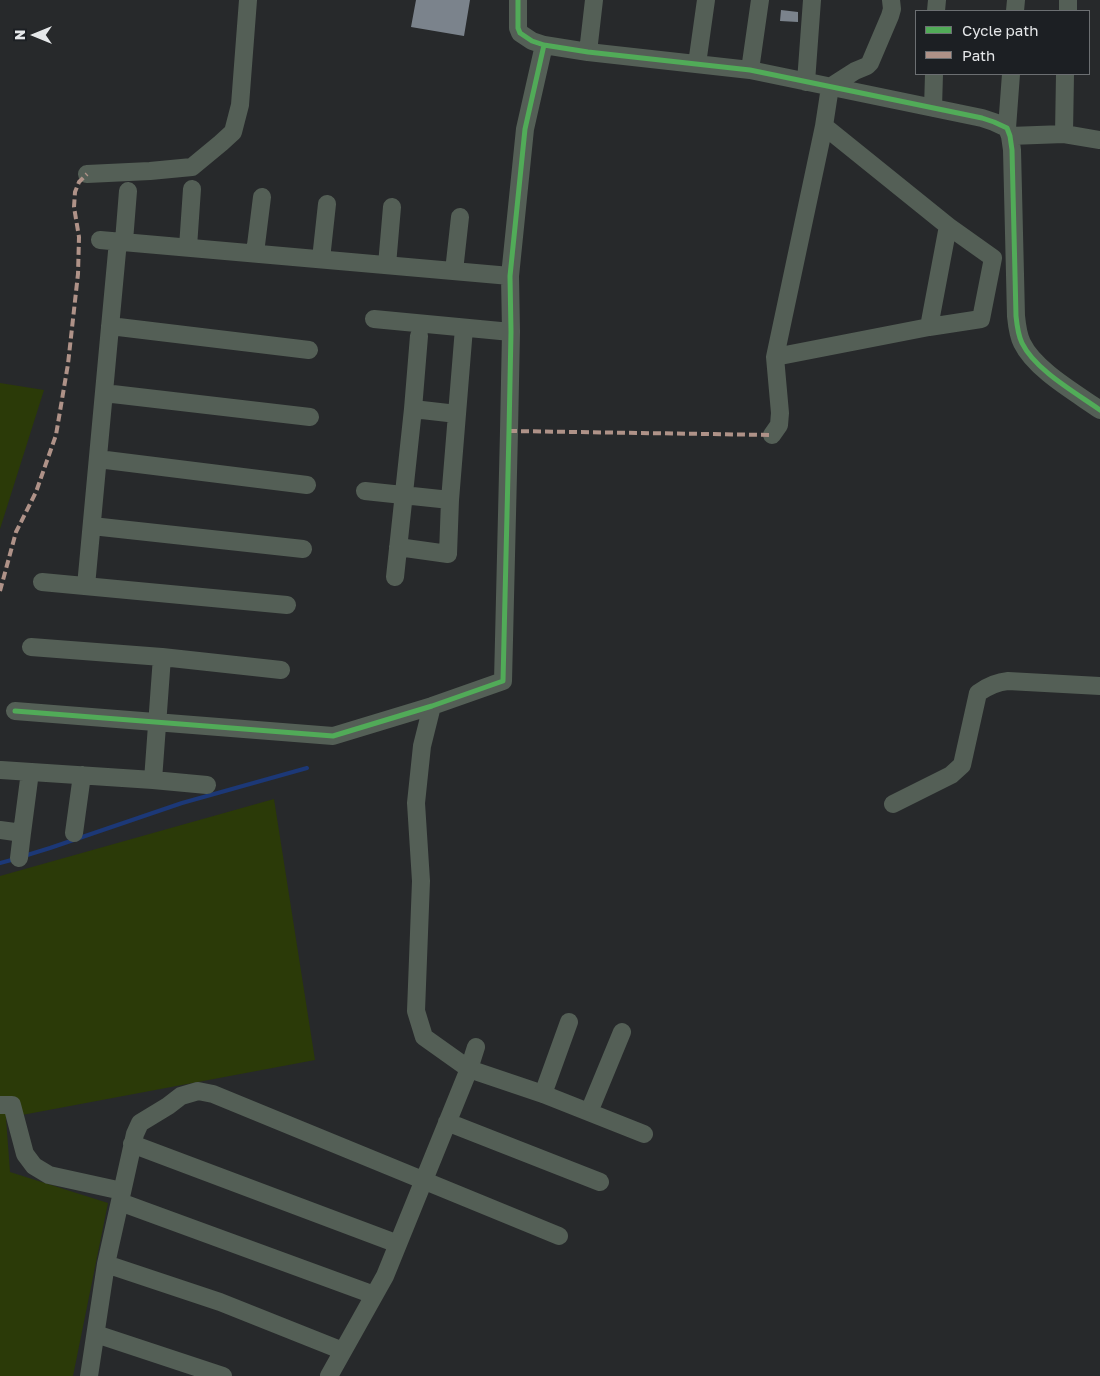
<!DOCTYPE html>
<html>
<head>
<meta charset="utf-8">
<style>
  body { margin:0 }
  #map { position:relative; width:1100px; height:1376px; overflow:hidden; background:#27292b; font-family:"Golos Text",sans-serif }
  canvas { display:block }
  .legend { position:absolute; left:915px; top:10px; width:175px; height:65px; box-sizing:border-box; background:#1c1f23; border:1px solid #6c6f72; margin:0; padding:6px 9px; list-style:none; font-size:15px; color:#e5e7e9 }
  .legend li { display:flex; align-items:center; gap:10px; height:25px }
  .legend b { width:25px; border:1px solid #6c6f72 }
  .north { position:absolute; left:10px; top:10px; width:50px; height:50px; -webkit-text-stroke:4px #1c1f23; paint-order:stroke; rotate:270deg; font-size:14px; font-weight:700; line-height:20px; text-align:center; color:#e5e7e9 }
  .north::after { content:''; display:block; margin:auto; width:18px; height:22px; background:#e5e7e9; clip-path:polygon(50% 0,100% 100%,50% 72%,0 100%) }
</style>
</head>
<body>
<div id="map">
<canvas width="1100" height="1376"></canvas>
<ul class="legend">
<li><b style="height:6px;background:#51ab58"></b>Cycle path</li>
<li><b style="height:6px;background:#af9288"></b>Path</li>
</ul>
<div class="north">N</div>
</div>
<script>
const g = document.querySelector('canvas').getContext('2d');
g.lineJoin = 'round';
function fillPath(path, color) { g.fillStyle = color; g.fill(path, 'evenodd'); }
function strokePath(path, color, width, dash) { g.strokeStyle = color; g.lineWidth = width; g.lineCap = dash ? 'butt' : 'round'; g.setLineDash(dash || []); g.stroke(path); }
const green = new Path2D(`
  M0 383 44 390 0 529Z
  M274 799 315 1060 6 1118 10 1172 108 1203 73 1376H0V876Z`);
const stream = new Path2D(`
  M24 856 50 848 182 803 307 768
  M0 863 15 859`);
const building = new Path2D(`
  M416 0H470L464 36 411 27Z
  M781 10 798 12V22L780 21Z`);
const minor = new Path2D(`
  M518 0V28L520 33 532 41 544 45 588 52 750 70 982 118 994 122 1007 128 1010 136 1012 150 1016 316C1017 326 1018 335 1022 343 1035 370 1076 393 1100 410
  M936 11 937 0
  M1015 11 1016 0
  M1068 11V0
  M588 52 594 0
  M697 64 706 0
  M750 70 760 0
  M806 82 812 0
  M933 108 934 74
  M1007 128 1011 74
  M1064 134 1065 74
  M1010 136 1064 134 1100 140
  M87 174 150 171 192 167 221 143 233 132 240 105 248 0
  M100 240 510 276
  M124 241 128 191
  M188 247 192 189
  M255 253 262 197
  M321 259 327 204
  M387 265 392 207
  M454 271 460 217
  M374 319 511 332
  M110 326 309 350
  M929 327 981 319 993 258 948 226
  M775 357 929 327 948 226 824 126
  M104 393 310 417
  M413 409 457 414
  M772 435 779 425 780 413 775 357 824 126 830 87 855 71 867 66 870 63 890 16 892 9 891 0
  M98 459 307 485
  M365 491 450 500 464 328
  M92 526 303 549
  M398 547 448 554 450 500
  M395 577 413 409 419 336
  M42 582 287 605
  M86 586 118 241
  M31 647 162 657 281 670
  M15 711 333 736 432 706 503 681 509 431 511 332 510 276 525 129 544 45
  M1 770 153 780 162 657
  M153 780 207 785
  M893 804 951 775 962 765 978 693C988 686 996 682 1008 681L1100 686
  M0 830 22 833 30 772
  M74 833 82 775
  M19 858 22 833
  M476 1047 469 1069 543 1094 644 1134
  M543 1094 569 1022
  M0 1105H12L25 1154 34 1166 49 1175 122 1191
  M589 1112 622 1032
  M447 1122 600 1182
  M132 1144 398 1244
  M120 1202 374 1295
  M106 1264 220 1302 343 1351
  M96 1334 223 1376
  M89 1376 106 1264 135 1134 140 1123 168 1106 181 1096 198 1091 213 1094 559 1236
  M329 1376 385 1276 469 1069 424 1037 416 1011 421 881 416 803 422 746 432 706`);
const quiet = new Path2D(`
  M509 431 772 435
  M0 591 16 532 36 492 56 435 68 364 78 274 79 237 74 207 75 192 79 182 87 174`);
const cycleway = new Path2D(`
  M518 0V28L520 33 532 41 544 45 588 52 750 70 982 118 994 122 1007 128 1010 136 1012 150 1016 316C1017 326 1018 335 1022 343 1035 370 1076 393 1100 410
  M15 711 333 736 432 706 503 681 509 431 511 332 510 276 525 129 544 45`);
fillPath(green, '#2b3a08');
strokePath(stream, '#1c3877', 4);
fillPath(building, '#7b838c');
strokePath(minor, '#545f56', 18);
strokePath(quiet, '#af9288', 4, [8, 4]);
strokePath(cycleway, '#51ab58', 5);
</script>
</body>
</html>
